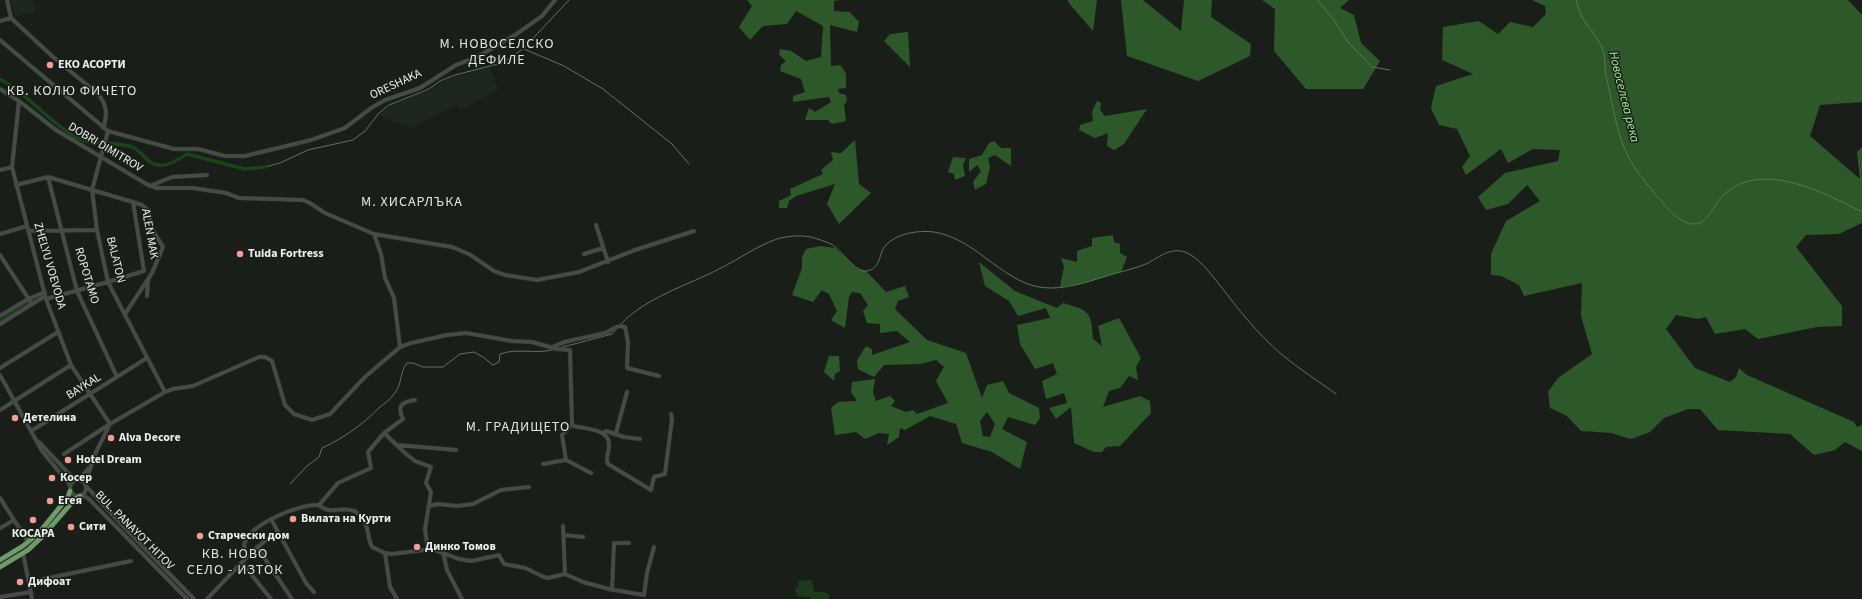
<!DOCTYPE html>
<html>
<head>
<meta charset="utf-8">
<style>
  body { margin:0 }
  canvas { display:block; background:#191e18 }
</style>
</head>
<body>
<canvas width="1862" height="599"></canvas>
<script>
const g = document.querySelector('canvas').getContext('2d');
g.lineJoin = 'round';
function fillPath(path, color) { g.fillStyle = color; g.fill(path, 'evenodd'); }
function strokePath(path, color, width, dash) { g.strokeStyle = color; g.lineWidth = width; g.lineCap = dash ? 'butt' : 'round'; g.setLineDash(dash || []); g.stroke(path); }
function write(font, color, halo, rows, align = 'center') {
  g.font = font + ' "Source Sans 3",sans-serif'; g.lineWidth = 3; g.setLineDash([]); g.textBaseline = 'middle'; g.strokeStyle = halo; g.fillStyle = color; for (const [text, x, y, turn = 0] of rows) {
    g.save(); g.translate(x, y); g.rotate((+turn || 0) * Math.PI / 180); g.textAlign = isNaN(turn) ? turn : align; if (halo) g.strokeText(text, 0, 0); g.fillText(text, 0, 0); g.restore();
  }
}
const built = new Path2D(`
  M11 0H33L36 12 15 16Z
  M490 68 498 89 461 110 458 105 410 128 380 115 391 105 430 90 442 82 456 76Z`);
const green = new Path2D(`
  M45 292 32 304 0 324V316L28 299Z
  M812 580 814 592H824L830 595 827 599H811L810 597 797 596 795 589 799 586 798 581Z`);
const forest = new Path2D(`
  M747 0H840L834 1V11L850 12 859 22 857 32 830 25 831 66 840 65 846 73V88L838 89 839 93 846 95 847 101 844 105 846 121 832 124 828 120H805L809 108 815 112 831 102 829 97 793 102V96L805 92 801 79 780 71 781 65 786 61 779 55 780 49 791 51 806 61 821 57 823 26 796 11 787 24 763 26 750 40 739 27 752 6Z
  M1068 0H1097L1093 31 1068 2Z
  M1121 0H1143L1181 31 1184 0H1212L1211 17 1251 44 1250 56 1198 81 1127 56Z
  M1262 0H1349L1340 8 1354 15 1361 43 1380 61 1363 89H1306L1274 51 1275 9Z
  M1532 0H1848L1862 15V102L1820 105 1810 136 1860 179 1857 152 1862 147V223L1839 234 1806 235 1796 247 1842 306V326L1817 327 1758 339 1745 329 1715 334 1706 317 1698 319 1676 315 1666 329 1695 368 1730 382 1736 377 1739 368 1747 375 1854 422 1857 427 1862 425V451L1845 442 1835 450 1814 455 1790 434 1718 430 1700 409H1688L1664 418 1650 432 1631 439 1611 433 1581 431 1567 416 1550 408 1548 392 1558 378 1592 354 1581 316 1582 283 1524 296 1519 285 1501 276 1491 275V254L1506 221 1540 201 1527 185 1508 204 1486 210 1478 197 1505 173 1558 161 1560 150 1533 149 1508 163 1501 149 1466 175 1462 167 1470 156 1457 129 1439 125 1431 108 1436 86 1473 74 1442 60 1443 27 1479 21 1498 34 1510 22 1533 27 1546 14 1545 6Z
  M908 32 910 67 884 41 890 34Z
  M1097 101 1101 103 1100 110 1105 116 1147 109 1124 144 1114 150 1107 146 1108 133 1095 138 1079 130 1080 125 1093 121 1092 112Z
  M855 140 859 184 871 193 839 224 827 204 835 184 796 196 789 201 787 208H779V201L791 195 790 189 823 174 821 170 833 160 831 152 841 153Z
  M994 141 1001 148H1011V166L995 155 988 158 990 167 986 184 975 190 973 182 981 171 977 165 969 172V159L982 155 989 143Z
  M953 157 966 158 963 165 965 176 955 180 954 174 948 172Z
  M1113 235 1114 242 1120 244V253L1127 257 1121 272 1080 284 1060 287 1064 267 1061 258 1077 262V251L1092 246V238Z
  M820 246 835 248 857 269 866 271 886 292 905 286 909 297 898 301 895 309 927 340 966 353 982 398 987 385 1003 381 1009 393 1039 408 1040 418 1035 425 1008 417 1002 429 1027 442 1020 469 992 452 962 443 956 424 930 416 905 430 900 428 899 437 887 445 889 434 879 433 865 439 856 432 835 435 831 408 838 402 857 401 851 392 852 382 875 379 873 392 876 401 890 396 895 401 891 406 906 412 913 410 917 414 948 403 936 381 944 367 936 360 920 364 884 365 874 377 858 369 857 360 866 346 872 349V355L910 342 897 331 880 333V324L867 323 863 311 868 305 860 293 852 292 849 297 845 328 831 320 837 311 829 294 822 290 813 302 792 295 802 268V257L806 249ZM987 412 995 424 990 437 983 436 980 421Z
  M979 262 1015 291 1057 308 1063 303C1090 311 1091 311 1093 339L1102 346 1098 326 1119 318 1141 358 1136 367 1138 380 1129 376 1120 388 1109 391 1103 407 1140 396 1150 401 1151 413 1120 446 1106 447 1102 452H1094L1074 443 1071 407 1056 419 1049 408 1067 403 1064 393 1046 399 1042 381 1057 374 1053 363 1035 369 1020 344 1017 325 1050 318 1046 308 1018 316 1009 301 985 286Z
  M829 356H839L840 371 835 374 834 381 824 372Z`);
const stream = new Path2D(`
  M1317 0 1332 17 1348 42 1372 67 1390 70
  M1576 0C1578 5 1579 12 1582 17 1589 29 1598 37 1603 50 1606 60 1604 71 1607 80 1612 101 1615 123 1622 142 1630 165 1647 185 1663 203 1669 211 1683 225 1695 224 1707 224 1714 205 1722 197 1758 158 1823 192 1862 212
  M524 49 564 66 603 89 672 144 689 164
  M265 167 280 163 308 150 353 140 365 131 379 113 389 105 429 89 440 81 455 75 502 63 523 49 569 0
  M621 324C646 297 689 285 721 268 739 259 757 246 777 239 788 236 799 235 811 237 817 239 825 241 831 244 842 250 855 273 867 271 882 268 878 253 886 245 897 233 919 230 934 232 979 239 1006 289 1051 288 1072 288 1093 280 1113 274 1124 271 1136 268 1146 264 1158 258 1170 247 1185 252 1198 257 1210 273 1219 284 1238 309 1257 333 1281 354 1298 368 1318 381 1336 394
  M559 348 612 334 617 328
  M290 484 307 466 319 457 322 448C344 438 363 424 380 407 385 403 391 399 394 394 403 383 399 373 407 363H413L423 367H443L460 354 474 352 483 357 493 365 499 362 500 354C516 348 535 354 552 350`);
const canal = new Path2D(`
  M0 79C28 94 48 121 75 137 92 146 113 141 132 147 139 150 143 156 149 161 162 171 176 161 187 154L233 166 245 169 265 167`);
const minor = new Path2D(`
  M7 0 11 18
  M11 18 52 56 98 94C107 105 108 115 103 128
  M0 21 11 18
  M0 40 108 131 174 149H198L225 156H245L311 140 345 128 371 108 385 100 420 88 456 65 477 57 515 35 542 16 555 0
  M0 89 19 101 56 130 148 185 157 188H193L226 193 239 198 303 200 310 203 325 213 374 234 452 247 469 254 494 271 505 275 537 280 579 272 635 250 694 231
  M19 101 12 167 46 299 71 365 110 424 95 454 85 484
  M108 131 92 190 97 230 108 282 165 392
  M0 170 12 167
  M48 177 77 291 117 377
  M16 185 48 177 133 202 142 205 148 210 152 229 163 247 152 273 125 314
  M150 186 172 177 207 175
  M596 225 608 262
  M28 231 97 230
  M0 234 27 226
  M374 234 381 254 385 278 394 298 400 347
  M584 254 603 248
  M0 255 32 304
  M147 296 148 280
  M46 299 108 282 144 271 133 202
  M0 316 28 299 45 292
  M0 324 45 296
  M551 348C566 339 587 338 605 333 613 330 616 324 625 327L628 342 627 368 659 376
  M0 368 58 332
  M0 375 42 451 70 485
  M0 410 71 365
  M572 424 562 435 566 460 591 473
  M31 431 147 358
  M384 433 405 453 415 461 431 467 426 483 431 492 425 529 428 550
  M603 433 606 431 624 437 640 439
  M616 433 627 392
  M39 442 70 475 77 479
  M397 445 456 450
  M64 454 110 424 165 392 173 389 193 386 259 357H265L272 361 285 405 294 414 312 420 330 414 365 377 400 347 411 343 447 335 466 333 512 341 532 342 557 349 570 350 572 424 574 426C586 429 611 429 609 446 609 453 605 457 608 464L651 490 654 477 665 474 672 419 671 414
  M543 464 566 460
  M79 479 89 468
  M70 488a8 8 0 1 1 16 0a8 8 0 1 1-16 0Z
  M86 486 121 524 194 599
  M82 495 89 499 187 599
  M0 498 14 520
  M319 505 338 483 371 468 368 452 384 433 403 419C397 406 401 402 415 400
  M429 506 438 504 457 506 473 504 501 490 529 487
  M271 519 306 583 314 592
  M563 526 565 574
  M0 528 14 520 28 542
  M564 535 583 537
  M257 547 292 599
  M443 552 447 570 462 599
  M23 553 32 599
  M385 553 390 587 397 599
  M247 557 267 539 278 532
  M242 563 271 599
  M29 582 131 561
  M612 590 614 543H629
  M0 597 31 592
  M207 599 247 557 244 545C248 525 297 505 316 505 321 505 324 510 329 510 338 511 348 507 356 512 370 521 366 535 372 547L385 553 392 554 432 549 459 559 472 561 499 555 504 564 525 568 544 577 548 578 565 574 583 582 609 589 644 595 647 573 654 547`);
const major = new Path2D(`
  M0 560 23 546 39 533 68 497 70 491
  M0 567 28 550 42 537 75 499 80 496`);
const markers = [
  [50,65,4,"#f59b98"],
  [240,254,4,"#f59b98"],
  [15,418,4,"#f59b98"],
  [111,438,4,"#f59b98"],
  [68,460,4,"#f59b98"],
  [52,478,4,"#f59b98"],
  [50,501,4,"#f59b98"],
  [293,519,4,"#f59b98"],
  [33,520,4,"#f59b98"],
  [71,527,4,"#f59b98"],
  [200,536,4,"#f59b98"],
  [417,547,4,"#f59b98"],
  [20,582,4,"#f59b98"]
];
const poiNames = [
  ["ЕКО АСОРТИ",58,65],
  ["Tuida Fortress",248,254],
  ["Детелина",23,418],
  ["Alva Decore",119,438],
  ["Hotel Dream",76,460],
  ["Косер",60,478],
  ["Егея",58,501],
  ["Вилата на Курти",301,519],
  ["Сити",79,527],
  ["КОСАРА",33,534,"center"],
  ["Старчески дом",208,536],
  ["Динко Томов",425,547],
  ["Дифоат",28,582]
];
const streetNames = [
  ["ORESHAKA",396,85,-25],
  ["DOBRI DIMITROV",105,148,31],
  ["ALEN MAK",149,234,80],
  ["BALATON",115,260,76],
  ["ZHELYU VOEVODA",49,266,74],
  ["ROPOTAMO",86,276,73],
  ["BAYKAL",84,387,-32],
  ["BUL. PANAYOT HITOV",134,531,45]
];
const waterNames = [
  ["Новоселсва река",1623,97,76]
];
const quarterNames = [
  ["М. НОВОСЕЛСКО",497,45],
  ["ДЕФИЛЕ",497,61],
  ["КВ. КОЛЮ ФИЧЕТО",72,92],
  ["М. ХИСАРЛЪКА",412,203],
  ["М. ГРАДИЩЕТО",518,428],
  ["КВ. НОВО",235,555],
  ["СЕЛО - ИЗТОК",235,571]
];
fillPath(built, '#1e271d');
fillPath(green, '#1e3a1d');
fillPath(forest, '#2c582a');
strokePath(stream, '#587857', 1);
strokePath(canal, '#184417', 3.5);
strokePath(minor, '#383b37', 4.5);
strokePath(major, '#383b37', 5.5);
strokePath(minor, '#454b45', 3.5);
strokePath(major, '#6d9b6a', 4.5);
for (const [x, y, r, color] of markers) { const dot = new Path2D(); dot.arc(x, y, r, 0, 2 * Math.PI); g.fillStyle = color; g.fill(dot); strokePath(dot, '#191e18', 1.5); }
write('bold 12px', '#ecf0ec', '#191e18', poiNames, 'left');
write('12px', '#ecf0ec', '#191e18', streetNames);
write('italic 13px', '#a1e59e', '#191e18', waterNames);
g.letterSpacing = '1px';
write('14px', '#dfe6de', '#191e18', quarterNames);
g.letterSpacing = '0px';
</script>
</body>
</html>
